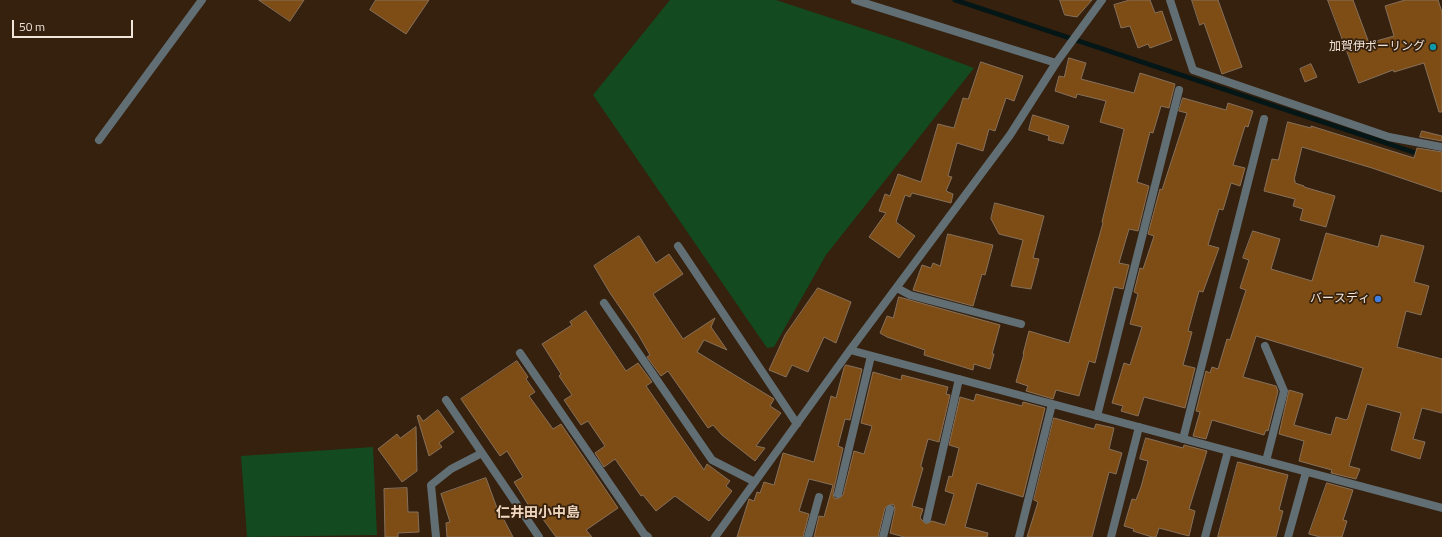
<!DOCTYPE html>
<html>
<head>
<meta charset="utf-8">
<style>
  body { margin:0 }
  #map { position:relative; width:1442px; height:537px; overflow:hidden; background:#35210e; font-family:"Titillium Web",sans-serif }
  canvas { display:block }
  .scale { position:absolute; left:12px; top:20px; width:121px; height:18px; box-sizing:border-box; border:2px solid #f1e4d8; border-top:0; padding-left:5px; font-size:12px; line-height:14px; white-space:nowrap; color:#f1e4d8; -webkit-text-stroke:3px #35210e; paint-order:stroke }
</style>
</head>
<body>
<div id="map">
<canvas width="1442" height="537"></canvas>
<div class="scale">50 m</div>
</div>
<script>
const g = document.querySelector('canvas').getContext('2d');
g.lineJoin = 'round';
function fillPath(path, color) { g.fillStyle = color; g.fill(path, 'evenodd'); }
function strokePath(path, color, width, dash) { g.strokeStyle = color; g.lineWidth = width; g.lineCap = dash ? 'butt' : 'round'; g.setLineDash(dash || []); g.stroke(path); }
function write(font, color, halo, rows, align = 'center') {
  g.font = font + ' "Titillium Web","Noto Sans JP",sans-serif'; g.lineWidth = 3.5; g.setLineDash([]); g.textBaseline = 'middle'; g.strokeStyle = halo; g.fillStyle = color; for (const [text, x, y, turn = 0] of rows) {
    g.save(); g.translate(x, y); g.rotate((+turn || 0) * Math.PI / 180); g.textAlign = isNaN(turn) ? turn : align; if (halo) g.strokeText(text, 0, 0); g.fillText(text, 0, 0); g.restore();
  }
}
const green = new Path2D(`
  M670 0H776L901 41 974 68 826 255 774 347 767 348 593 95Z
  M373 447 377 535 247 537 241 456Z`);
const stream = new Path2D(`
  M955 0 1422 155`);
const building = new Path2D(`
  M259 0H304L290 21Z
  M376 0H429L406 34 370 10Z
  M1060 0H1092L1077 17 1065 15Z
  M1130 0H1150L1155 13 1162 11 1172 40 1150 48 1148 44 1138 48 1130 26 1121 28 1114 5Z
  M1192 0H1218L1242 67 1222 74 1204 23 1200 25Z
  M1328 0H1353L1369 43 1394 36 1385 6 1405 0H1438L1442 12V112H1439L1424 63 1394 72 1393 70 1359 83Z
  M1069 58 1086 63 1081 79 1134 93 1140 73 1175 84 1169 108 1161 106 1153 133 1150 132 1137 182 1149 186 1138 231 1129 229 1119 263 1129 265 1123 289 1114 287 1095 363 1089 361 1079 396 1056 390 1053 399 1026 391 1028 386 1016 382 1024 354H1023L1029 331 1069 343 1103 223 1102 222 1124 129 1100 122 1106 101 1077 94 1076 98 1055 91 1059 76 1064 77Z
  M981 62 1023 76 1014 101 1006 98 995 131 989 129 983 151 957 143 948 176 952 177 946 191 953 194 951 203 912 193 910 197 905 195 896 222 915 236 899 258 869 237 886 213 879 211 885 194 890 196 898 174 921 182 938 124 954 128 963 98 968 99Z
  M1311 64 1317 77 1305 82 1300 69Z
  M1183 98 1226 110 1228 103 1253 111 1248 127 1245 126 1233 165 1245 168 1240 186 1231 183 1223 210 1219 209 1208 245 1219 248 1203 292 1199 291 1188 331 1192 332 1183 365 1195 368 1185 408 1144 397 1138 416 1121 411 1123 406 1112 403 1124 363 1130 365 1142 327 1130 324 1138 294 1134 292 1140 268 1143 269 1154 236 1148 234 1160 189 1162 190 1187 113 1179 111Z
  M1033 115 1069 126 1063 144 1048 140 1049 136 1029 130Z
  M1288 122 1311 128V126L1414 158 1417 148 1442 152V192L1372 168 1302 147 1294 180H1295V183L1304 186V187L1335 196 1326 227 1300 220 1303 209 1293 206 1295 199 1264 191 1272 159 1278 160Z
  M1422 131 1442 136V141L1420 137Z
  M995 203 1044 216 1033 258 1039 259 1031 289 1011 286 1023 240 999 234 991 219Z
  M1253 231 1280 239 1271 269 1312 281 1326 233 1378 247 1381 235 1424 246 1414 282 1429 286 1421 315 1406 311 1397 347 1442 359V413L1422 408 1413 439 1425 442 1420 459 1391 450 1401 413 1367 404 1349 466 1360 469 1356 479 1331 473 1332 470 1299 461 1304 441 1279 434 1289 390 1303 394 1294 425 1331 435 1336 417 1346 420 1348 418 1363 368 1256 336 1243 377 1276 386 1278 391 1268 431 1266 430 1264 435 1212 420 1206 439 1193 436 1200 412 1196 411 1206 371 1210 373 1212 367 1218 369 1227 339 1230 340 1246 290 1240 288 1249 260 1243 258Z
  M948 234 993 245 985 275 982 274 973 306 913 290 922 265 931 268 933 263 940 266Z
  M639 236 656 263 669 254 683 274 653 294 683 339 715 318 711 327 727 350 704 340 697 352 774 399 770 406 781 413 756 446 765 448 755 461 722 435 713 425 708 428 668 371 661 376 647 357 650 355 638 334 610 293 594 266Z
  M818 288 851 302 836 343 824 337 808 372 792 365 786 377 769 370 785 335Z
  M899 297 1000 325 992 354H994L990 369 974 364 973 370 924 355 925 350 887 337 880 333 887 316 893 318Z
  M586 311 626 371 638 363 652 382 646 386 704 470 707 464 730 481 726 486 732 491 709 521 675 496 656 511 643 495 641 496 615 459 604 467 595 453 605 446 588 421 581 425 564 400 572 395 559 376 561 374 542 344 572 325 570 322Z
  M517 361 528 377 526 379 535 392 529 396 553 429 561 424 618 508 586 530 592 537H556L540 515 538 512 534 514 514 482 523 477 507 451 500 456 461 399Z
  M846 365 862 369 850 420 845 419 838 446 843 448 833 493 834 498 837 499 843 495 854 451 864 454 872 426 861 423 873 372 901 380 902 375 948 387 946 394 950 395 939 442 928 439 921 465V467L923 468 912 506 923 509 920 518 926 524 932 521 945 525 954 494 945 491 949 476 952 477 959 448 949 445 960 397 974 401 976 394 1022 406 1023 402 1045 408 1023 497 977 483 965 527 988 533 987 537H904L890 533 895 510 894 505 891 504 885 508 878 537H814L819 516 824 517 833 485 809 479 799 511 809 514 803 537H737L749 499 754 501 757 492 760 493 764 482 774 485 783 453 814 462 831 396 836 398 844 368Z
  M438 410 454 432 439 443 442 447 429 456 417 416 419 415 423 421Z
  M1054 418 1094 429 1096 424 1114 428 1109 449 1122 453 1116 474 1109 472 1092 537H1027L1038 502 1034 500Z
  M416 427 417 471 402 482 378 449 397 434 400 438Z
  M1146 438 1183 448 1184 445 1207 451 1189 509 1195 511 1189 536 1159 528 1156 537H1152L1133 531 1134 529 1124 526 1132 499 1136 500 1141 487 1148 461 1140 459Z
  M1238 462 1288 475 1279 510 1283 511 1276 537H1218Z
  M486 478 501 519 503 518 513 537H447L446 523 450 522 441 494Z
  M1327 483 1353 490 1343 520 1347 521 1342 537H1320L1309 534Z
  M407 488 408 512H418L419 532 398 533V537H385L384 489Z`);
const minor = new Path2D(`
  M1170 0 1193 70 1389 137 1442 147
  M99 140 202 0
  M678 246 797 424
  M897 288 910 295 1021 324
  M604 303 712 460 755 482
  M1265 346 1284 391 1266 461
  M850 350 1442 508
  M520 353 644 534 648 537
  M446 400 539 537
  M1097 416 1179 90
  M1183 439 1264 119
  M838 494 871 356
  M927 519 959 379
  M436 537 431 485 451 469 482 453
  M715 537 850 350 1010 135 1056 63 1102 0
  M808 537 819 497
  M883 537 890 509
  M1019 537 1052 404
  M1111 537 1139 427
  M1205 537 1228 451
  M1288 537 1306 472`);
const tertiary = new Path2D(`
  M855 0 1056 63`);
const markers = [
  [1433,47,4,"#0f9aa8"],
  [1378,299,4,"#3f7fe0"]
];
const poiNames = [
  ["加賀伊ポーリング",1425,47],
  ["バースディ",1370,299]
];
const quarterNames = [
  ["仁井田小中島",538,514]
];
fillPath(green, '#134a1f');
strokePath(stream, '#051617', 5);
fillPath(building, '#7d4d15');
strokePath(building, '#87705b', 1);
strokePath(minor, '#616f75', 8);
strokePath(tertiary, '#616f75', 8);
for (const [x, y, r, color] of markers) { const dot = new Path2D(); dot.arc(x, y, r, 0, 2 * Math.PI); g.fillStyle = color; g.fill(dot); strokePath(dot, '#35210e', 1.5); }
write('12px', '#f1e4d8', '#35210e', poiNames, 'right');
write('bold 14px', '#f1d7bf', '#35210e', quarterNames);
</script>
</body>
</html>
